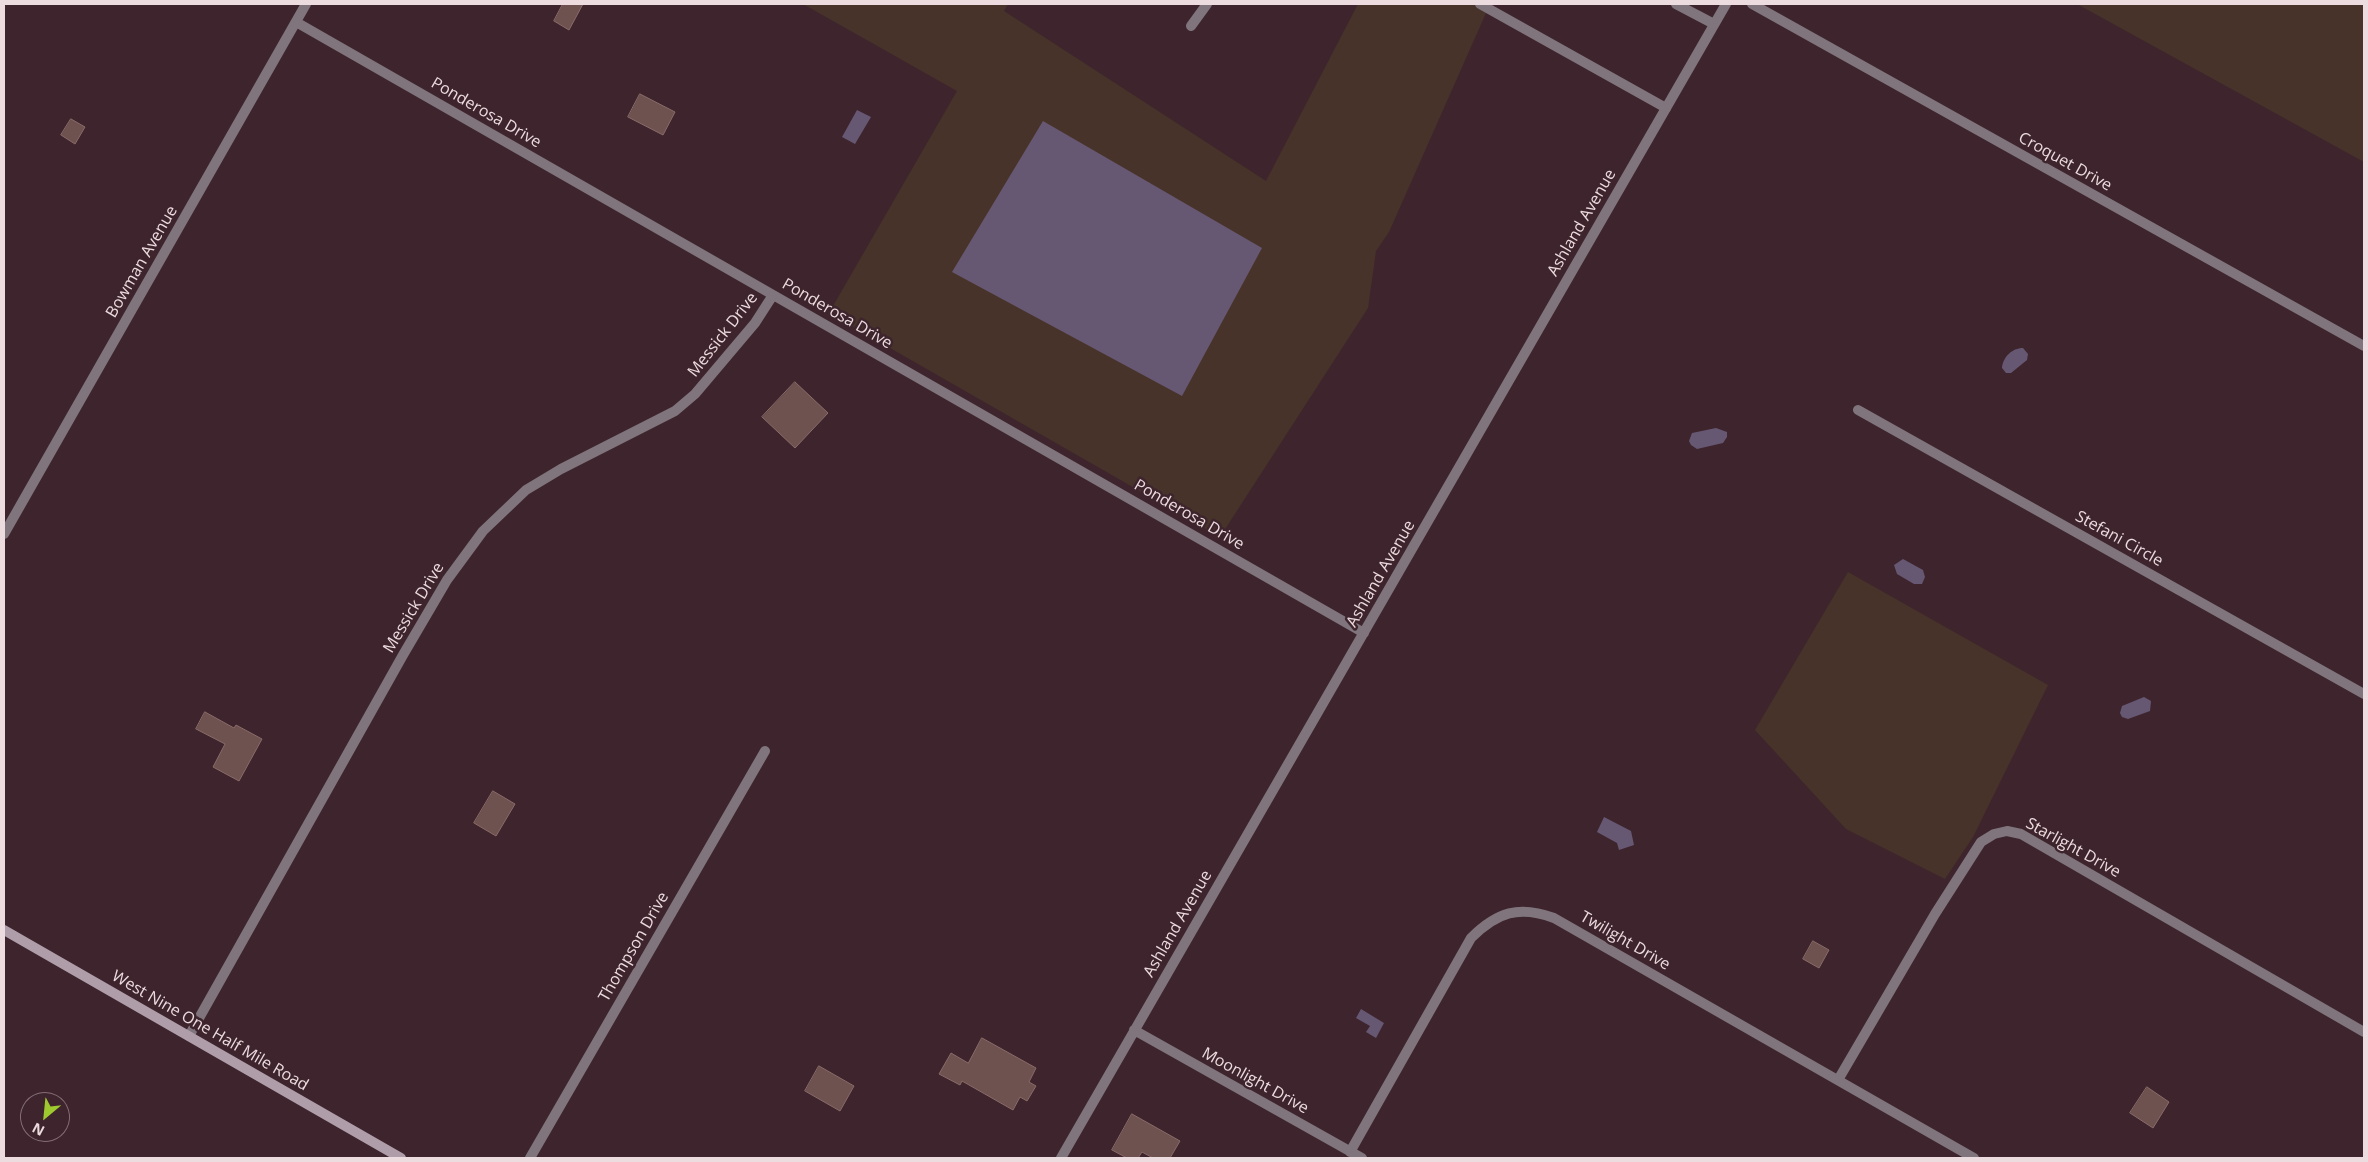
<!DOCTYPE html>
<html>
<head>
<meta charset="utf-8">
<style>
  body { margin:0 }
  #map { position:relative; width:2368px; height:1162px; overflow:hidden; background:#3e252d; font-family:"Open Sans",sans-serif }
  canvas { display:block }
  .frame { position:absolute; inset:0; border:5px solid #ecdbdf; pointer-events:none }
  .north { position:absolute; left:20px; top:1092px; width:50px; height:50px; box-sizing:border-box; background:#3e252d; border:1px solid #846e74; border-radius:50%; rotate:208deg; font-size:14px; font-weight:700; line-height:20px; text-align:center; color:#ecdbdf }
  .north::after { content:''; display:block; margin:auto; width:18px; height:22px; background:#9eca2f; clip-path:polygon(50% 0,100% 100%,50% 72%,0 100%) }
</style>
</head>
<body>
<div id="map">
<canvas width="2368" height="1162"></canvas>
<div class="frame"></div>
<div class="north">N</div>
</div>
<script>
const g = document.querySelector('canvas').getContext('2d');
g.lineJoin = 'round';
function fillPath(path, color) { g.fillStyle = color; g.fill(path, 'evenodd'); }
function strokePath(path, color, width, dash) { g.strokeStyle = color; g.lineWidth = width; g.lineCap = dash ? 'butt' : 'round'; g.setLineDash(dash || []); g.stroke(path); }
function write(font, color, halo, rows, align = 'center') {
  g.font = font + ' "Open Sans",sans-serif'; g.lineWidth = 5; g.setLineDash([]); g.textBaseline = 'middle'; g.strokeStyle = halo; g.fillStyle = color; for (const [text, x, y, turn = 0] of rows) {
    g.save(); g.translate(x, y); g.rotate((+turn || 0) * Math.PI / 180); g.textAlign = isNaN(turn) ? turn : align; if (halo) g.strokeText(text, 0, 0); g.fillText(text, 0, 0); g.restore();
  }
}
const green = new Path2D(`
  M803 4H1008L1004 11 1266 181 1358 4H1490L1389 232 1376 251 1368 308 1220 537 829 313 957 91Z
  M2077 4H2364V162Z
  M1848 572 2048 685 1973 837 1945 879 1846 829 1755 730Z`);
const water = new Path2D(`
  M857 110 871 117 855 144 842 137Z
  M1043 121 1262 248 1182 396 952 272Z
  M2023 348 2028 354 2027 360 2011 373H2006L2002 368C2003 357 2012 348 2023 348Z
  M1716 428 1727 432V437L1723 443 1697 449 1691 445 1689 441 1692 433Z
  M1903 559 1923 570 1925 577 1922 584H1914L1897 574 1894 565Z
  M2144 697 2151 701 2150 711 2128 719 2122 717 2120 713 2122 706Z
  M1604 817 1631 831 1634 845 1619 850 1617 843 1597 832Z
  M1361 1009 1384 1023 1376 1038 1366 1032 1370 1026 1356 1018Z`);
const building = new Path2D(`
  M563 4H583L569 30 554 21Z
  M640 94 675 112 663 135 628 117Z
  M71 119 85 127 75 144 61 135Z
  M795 382 828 413 795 448 762 417Z
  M205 712 234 728 236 725 262 739 239 781 213 767 225 744 196 729Z
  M493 791 515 804 496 836 474 823Z
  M1813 941 1829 950 1819 968 1803 959Z
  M982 1038 1036 1068 1029 1082 1036 1086 1027 1101 1020 1097 1013 1110 962 1081 960 1085 939 1074 951 1053 968 1063Z
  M819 1066 854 1086 840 1111 805 1091Z
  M2147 1087 2169 1102 2153 1128 2130 1113Z
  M1132 1114 1180 1141 1170 1158H1153L1142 1152 1138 1158H1127L1112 1150Z`);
const lane = new Path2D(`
  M1480 4 1666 108
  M1676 4 1714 24
  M1191 26 1207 4`);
const street = new Path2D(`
  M1752 4 2364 346
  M296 22 1364 633
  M1858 410 2364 694
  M4 534 306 4
  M1134 1030 1362 1158
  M189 1036 403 655 447 580 483 531 526 490 561 469 675 411 695 394 755 323 773 295
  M1838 1080 1935 914 1981 842 1994 834 2007 831 2021 834 2364 1032
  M1350 1152 1471 938C1497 912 1519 905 1554 918L1974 1158
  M530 1158 765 751
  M1061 1158 1726 4`);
const secondary = new Path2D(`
  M4 930 401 1158`);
const streetNames = [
  ["Ponderosa Drive",486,113,30],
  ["Croquet Drive",2065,162,29],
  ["Ashland Avenue",1582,223,-60],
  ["Bowman Avenue",142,262,-60],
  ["Ponderosa Drive",837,314,30],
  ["Messick Drive",723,335,-52],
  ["Ponderosa Drive",1189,515,30],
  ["Stefani Circle",2119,539,29],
  ["Ashland Avenue",1381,574,-60],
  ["Messick Drive",414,608,-59],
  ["Starlight Drive",2073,848,29],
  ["Ashland Avenue",1178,924,-60],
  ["Twilight Drive",1625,941,30],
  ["Thompson Drive",634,947,-60],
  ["West Nine One Half Mile Road",210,1031,30],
  ["Moonlight Drive",1255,1081,29]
];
fillPath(green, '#473329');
fillPath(water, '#665773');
fillPath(building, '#6e524f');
strokePath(building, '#896b68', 1);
strokePath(lane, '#80757d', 10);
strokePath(street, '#80757d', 10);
strokePath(secondary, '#af9eaa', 10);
write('16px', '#ecdbdf', '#3e252d', streetNames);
</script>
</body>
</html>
